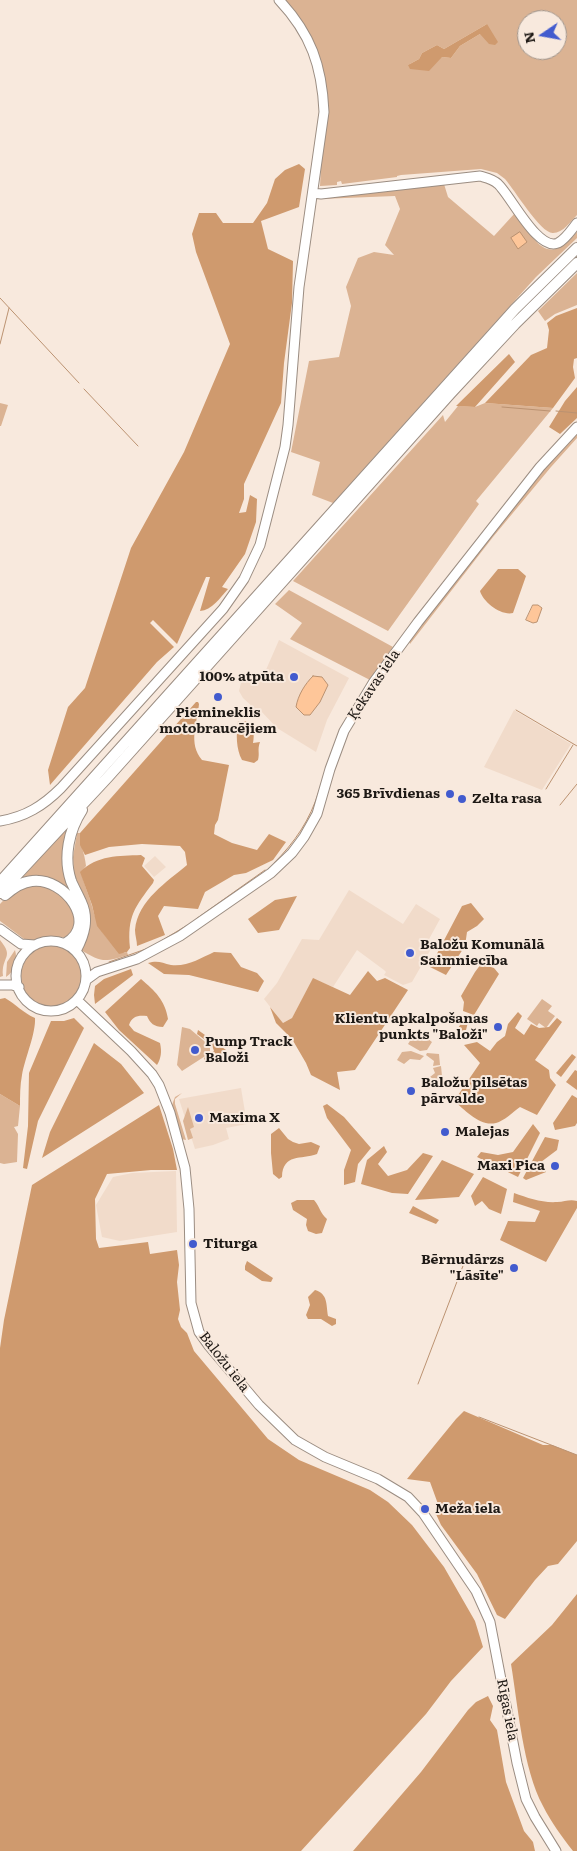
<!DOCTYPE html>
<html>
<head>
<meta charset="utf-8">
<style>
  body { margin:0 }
  #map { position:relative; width:577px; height:1851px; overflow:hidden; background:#f8e9dd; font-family:Literata,serif }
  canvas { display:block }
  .north { position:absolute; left:517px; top:10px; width:50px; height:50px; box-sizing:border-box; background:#f8e9dd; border:1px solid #a1968d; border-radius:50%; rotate:258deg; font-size:14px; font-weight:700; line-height:20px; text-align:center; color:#1e1915 }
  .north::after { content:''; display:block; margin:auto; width:18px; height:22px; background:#425bce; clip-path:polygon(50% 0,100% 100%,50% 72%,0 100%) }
</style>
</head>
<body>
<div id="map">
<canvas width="577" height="1851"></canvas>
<div class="north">N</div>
</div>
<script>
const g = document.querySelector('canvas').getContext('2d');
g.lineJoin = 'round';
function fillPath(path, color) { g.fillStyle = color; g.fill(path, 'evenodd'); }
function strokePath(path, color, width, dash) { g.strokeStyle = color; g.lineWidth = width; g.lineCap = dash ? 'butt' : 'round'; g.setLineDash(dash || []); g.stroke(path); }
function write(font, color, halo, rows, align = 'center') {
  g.font = font + ' Literata,serif'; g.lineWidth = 4; g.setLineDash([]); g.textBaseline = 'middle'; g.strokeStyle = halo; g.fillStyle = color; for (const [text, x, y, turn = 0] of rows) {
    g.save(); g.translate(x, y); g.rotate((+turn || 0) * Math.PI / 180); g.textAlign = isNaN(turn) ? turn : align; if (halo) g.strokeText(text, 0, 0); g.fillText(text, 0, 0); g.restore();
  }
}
const built = new Path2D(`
  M279 640 349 678 327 720 316 752 277 728 260 710H256L243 698 239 691 242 679 255 676 262 679Z
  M514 710 571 744 542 790 484 767Z
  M155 856 166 867 154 877 144 866Z
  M349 890 403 924 416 904 440 919 428 941 432 947 412 982 403 985 384 975 386 972 384 970 357 950 333 987 313 979 292 1018 283 1023 264 999 277 983 302 939 319 940Z
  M241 1088 247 1124 226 1128 229 1139 213 1145 195 1149 179 1099Z
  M176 1171 177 1232 120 1241 102 1237 96 1205 113 1177 132 1173Z`);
const green = new Path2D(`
  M283 0H577V215C571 221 563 233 553 233 541 234 514 189 505 179L497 173 481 169 401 175 397 176V177L342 184 341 181 337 182V185L320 186 325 82ZM527 20H557V50H527ZM487 24 480 34 460 46 451 58 442 57 408 65 419 59 422 53 437 45 444 49Z
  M444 184 448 197 494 236 515 213C535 240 547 269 577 232V238L536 277 333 503 312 495 320 462 291 452 309 361 339 357 351 306 346 287 358 258 374 252 394 255 385 245 400 209 395 196 320 199Z
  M577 273V305L555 314 545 321 538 311Z
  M0 403 8 405 1 426H0Z
  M485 403 553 408 476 501 479 504 388 631 293 581 443 415 445 422 458 406 475 407Z
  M577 432V438L551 467 493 537 410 644 409 641 540 474Z
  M289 590 393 647 370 680 290 639 302 623 275 604Z
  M69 825 70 889C54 877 40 874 21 879Z
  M77 833H80C80 845 85 854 86 866L81 872C84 884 89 895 92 906 97 926 106 942 124 953L127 952 128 955C105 962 102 963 81 950L79 887 74 874 73 857Z
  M44 884 67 898 75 918 74 928 72 933 65 937H47L25 942 24 939 0 921V904C15 889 24 886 44 884Z
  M0 940C15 958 1 956 3 976L0 977Z
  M21 976a31 31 0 1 1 62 0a31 31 0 1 1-62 0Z
  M15 950C18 961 15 971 6 977L7 962Z
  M542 999 552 1006 548 1011 555 1016 546 1028 539 1023 537 1026 527 1019Z
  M182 1027 190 1029 210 1046V1053L182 1071 177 1065Z
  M420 1033 432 1042 427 1050 420 1051 408 1044 413 1036Z
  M411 1051 424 1056 420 1060 410 1059 404 1064 397 1060 402 1052Z
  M427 1053 439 1054 440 1065 433 1066 434 1061 426 1055Z
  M441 1066 442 1076 439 1082 430 1077 435 1073 433 1068Z
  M182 1093 175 1099V1104L186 1140 181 1139 172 1105 175 1097Z
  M0 1094 20 1106 18 1126 14 1127 18 1134 17 1162 4 1164 0 1163Z
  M188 1107 194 1127 190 1129 193 1138 188 1140 183 1121Z`);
const forest = new Path2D(`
  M487 24 498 42 495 45 489 44 480 34 460 46 451 58 442 57 429 71 410 69 408 65 419 59 422 53 437 45 444 49Z
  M299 164 305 169 299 207 261 221 268 249 293 261 292 303 284 363 281 403 244 484V499L239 513 246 512 250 495 257 499 256 522 245 554 222 587 228 589C220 598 212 610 200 611L210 577H206L177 644 153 620 150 623 174 647 157 662 50 785 48 770 68 707 85 688 131 548 184 452 230 344 196 252 192 234 199 213H216L223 223H253L267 203 275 179 285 170Z
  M577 308V358L574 359 573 367 575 378 553 408 485 403 531 355 547 348 549 330 547 323 556 316Z
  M509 354 515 362 475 407 456 406Z
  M577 387V418L560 434 549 427 565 401Z
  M498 569H518L526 576 513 613C501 616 483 602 480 591Z
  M196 702H198L199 704C197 724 188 743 202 760L229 765 218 820 215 825 214 834 232 843 257 850 269 834 286 842 273 860 246 873 234 875 205 892 198 909 164 906 158 916 165 935 137 946C137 941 135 935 135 930 138 900 167 882 187 865L185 852 180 846 142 844 109 847 85 855 80 845V833Z
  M238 721H246C253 728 255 733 253 743L260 742C257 750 260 753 258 760L254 763 242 760C236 749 236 734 238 721Z
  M141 855 145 858 142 866 154 880 153 883C135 907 127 916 130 948L127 952 119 954 97 926 92 905 80 872C97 855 119 856 141 855Z
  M297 896 279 930 258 933 248 919 275 900Z
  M471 903 484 919 477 926 467 932 465 946 446 975 430 967 462 906Z
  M214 952 231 953 241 967 257 973 264 981 258 992 189 975 164 974 148 963C158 960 162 963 171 965 187 967 201 958 214 952Z
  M481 964 494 968 499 974 474 1015 463 1011 464 1002 461 996 475 972Z
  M131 969 133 975 95 1004 94 995 95 986 104 979Z
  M368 971 377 981 385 978 408 990 355 1070 337 1072 340 1090 311 1075 306 1063 292 1039 276 1023 270 1007 283 1023 292 1018 313 978 350 995Z
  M141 979C155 991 165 1000 168 1019L163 1027C154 1027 150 1023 147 1016 138 1015 132 1016 129 1025L134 1031 160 1043C162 1052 161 1058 157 1065L119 1030 105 1012Z
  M5 998C16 1004 23 1013 35 1018 36 1033 25 1058 22 1075 20 1085 20 1096 20 1106L0 1094V999Z
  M518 1012 522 1016 515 1028 524 1035 531 1024 539 1028 549 1027 557 1018 562 1022 535 1060 549 1070 550 1078 556 1085 537 1115 520 1107C513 1112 504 1121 496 1123 480 1127 465 1110 454 1101L480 1063 464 1045 477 1042 490 1051 497 1042 505 1036 508 1024Z
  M74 1018 84 1028 38 1121 27 1169 23 1168 28 1126 29 1073 51 1021H64Z
  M462 1022H468L466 1030 461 1031 459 1036 461 1040 453 1036Z
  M198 1030 226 1050 222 1055 205 1064 204 1058 214 1051 212 1045 197 1034Z
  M94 1043 121 1064 144 1093 42 1158 50 1132Z
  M572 1054 576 1057 561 1077 556 1073Z
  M575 1070 577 1071V1090L566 1082Z
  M572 1095 577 1098V1123L575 1126 555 1130 553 1123Z
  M327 1104 344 1117 371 1148 358 1164 355 1182 344 1185V1170L351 1150 327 1118 323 1106Z
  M159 1105 173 1149 177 1170H151L107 1174 95 1199 96 1239 99 1248 148 1242 150 1254 177 1250 179 1265 177 1282 180 1310 178 1319 181 1327 187 1333 194 1351 268 1439 299 1460 370 1490 388 1502 412 1525 444 1567 475 1621 483 1647 451 1681 426 1714 301 1851H0V1348L4 1320 32 1185Z
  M533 1124 540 1133 518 1177 477 1157 481 1152 498 1155 513 1152Z
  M279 1128 288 1139 293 1142 299 1144 311 1142 320 1146 317 1154C301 1160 283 1153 282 1177L279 1179 273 1174 271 1153V1134Z
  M545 1137 559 1140 557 1150 541 1162 546 1172 526 1180 523 1178Z
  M384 1146 387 1152 378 1164 388 1176 407 1170 423 1153 433 1156 408 1194 392 1193 361 1184 367 1160Z
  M442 1160 474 1174 459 1197 415 1200Z
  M483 1177 507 1189 501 1214 489 1209 482 1201 475 1206 471 1196Z
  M514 1193C528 1198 542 1203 557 1202 565 1202 569 1199 577 1201V1208L546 1262 500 1240 508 1221 535 1222 540 1211 513 1202Z
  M297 1200H314C320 1207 320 1213 327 1219L322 1233 316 1234 308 1231 306 1225 307 1219 293 1210 291 1203Z
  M413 1206 439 1220 436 1224 409 1213Z
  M247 1261 273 1278 271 1282 262 1281 245 1270V1266Z
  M315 1290C328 1294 326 1304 328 1316L336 1319V1324L332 1326 321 1319H308L306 1315 310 1305 308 1297Z
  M464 1411 543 1445H552L577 1455V1541L558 1564 548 1566 535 1580 505 1619 497 1615 477 1574 441 1525 436 1514 438 1504 430 1482 407 1479 456 1419Z
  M577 1594V1851H573C562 1837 551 1822 543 1806 523 1769 518 1706 511 1664L552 1625Z
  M488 1696 493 1706 490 1720 497 1730 506 1782 524 1831 533 1842 535 1851H353L421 1772 468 1710 476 1702Z`);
const water = new Path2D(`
  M520 232 527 242 518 249 511 238Z
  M533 605H538L542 608 537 622 533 623 526 620Z
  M313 676 322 677 328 685 320 702 310 715H304L296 707C298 695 305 684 313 676Z`);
const stream = new Path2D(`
  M0 298 79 383
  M0 344 9 308
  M84 389 138 446
  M502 407 550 411
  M556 411 577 413
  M516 710 577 746
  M546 789 573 745
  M560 805 577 784
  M274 863C295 842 310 820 319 791
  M196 919 265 870
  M161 941 186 926
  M109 962 146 949
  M418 1384 466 1258
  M479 1417 577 1455`);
const secondary = new Path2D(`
  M313 193 321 194 480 176C487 178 493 179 498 184 511 196 538 252 558 243 566 239 572 229 577 223
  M0 821C25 817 43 806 61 788L223 609 244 579 260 545 285 447 288 425 299 287 324 112C322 66 311 34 279 0
  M0 929 21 944 35 945
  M16 976a35 35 0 1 1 70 0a35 35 0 1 1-70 0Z
  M86 980 97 972 137 959 180 936 271 873 292 853 304 837 317 814 330 769 344 731 373 683 418 622 540 467 577 427
  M0 985H12L19 987
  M77 1000 131 1051 152 1074 159 1085 170 1113 185 1168 189 1209 191 1303 199 1332 209 1346 259 1405 295 1440 325 1457 378 1479 408 1497 423 1513 476 1591 490 1622 517 1763 526 1799 535 1817 556 1851`);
const highway = new Path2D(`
  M0 882 515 309 577 248
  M0 893 108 777 450 394 515 324 577 263
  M5 895C13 888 21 882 32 881 65 877 99 924 66 943
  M76 950C84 935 89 919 81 902 78 895 74 888 71 881 63 857 69 830 82 810`);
const markers = [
  [294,677,5,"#425bce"],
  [218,697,5,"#425bce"],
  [450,794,5,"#425bce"],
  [462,799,5,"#425bce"],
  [410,953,5,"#425bce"],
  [498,1027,5,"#425bce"],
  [195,1050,5,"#425bce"],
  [411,1091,5,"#425bce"],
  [199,1118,5,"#425bce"],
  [445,1132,5,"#425bce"],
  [555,1166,5,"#425bce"],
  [193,1244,5,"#425bce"],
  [514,1268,5,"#425bce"],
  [425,1509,5,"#425bce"]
];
const poiNames = [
  ["100% atpūta",284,677,"right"],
  ["Piemineklis",218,713,"center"],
  ["motobraucējiem",218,729,"center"],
  ["365 Brīvdienas",440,794,"right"],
  ["Zelta rasa",472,799],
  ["Baložu Komunālā",420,945],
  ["Saimniecība",420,961],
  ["Klientu apkalpošanas",488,1019,"right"],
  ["punkts \"Baloži\"",488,1035,"right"],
  ["Pump Track",205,1042],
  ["Baloži",205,1058],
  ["Baložu pilsētas",421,1083],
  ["pārvalde",421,1099],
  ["Maxima X",209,1118],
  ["Malejas",455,1132],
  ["Maxi Pica",545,1166,"right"],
  ["Titurga",203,1244],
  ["Bērnudārzs",504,1260,"right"],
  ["\"Lāsīte\"",504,1276,"right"],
  ["Meža iela",435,1509]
];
const streetNames = [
  ["Ķekavas iela",374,685,-56],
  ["Baložu iela",224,1362,52],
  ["Rīgas iela",507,1710,79]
];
fillPath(built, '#f1dbca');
fillPath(green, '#dbb393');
fillPath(forest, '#cf9a6e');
fillPath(water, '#fec699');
strokePath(water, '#bb9271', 1);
strokePath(stream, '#bb9271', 1);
strokePath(secondary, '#9b8d82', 11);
strokePath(highway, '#9b8d82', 12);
strokePath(secondary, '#fff', 9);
strokePath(highway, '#fff', 10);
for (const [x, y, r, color] of markers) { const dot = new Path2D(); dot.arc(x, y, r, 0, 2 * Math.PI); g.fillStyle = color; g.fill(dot); strokePath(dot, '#f8e9dd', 2); }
write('bold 14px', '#1e1915', '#f8e9dd', poiNames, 'left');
write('14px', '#1e1915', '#f8e9dd', streetNames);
</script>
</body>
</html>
